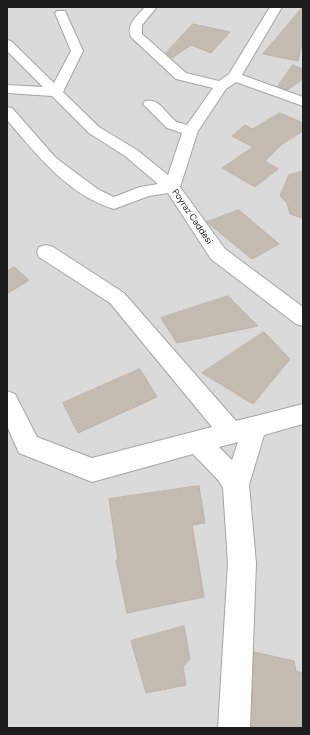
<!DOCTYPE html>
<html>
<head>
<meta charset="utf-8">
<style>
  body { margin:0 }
  #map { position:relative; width:310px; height:735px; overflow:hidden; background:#eeebe2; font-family:"DM Sans",sans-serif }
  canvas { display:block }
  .frame { position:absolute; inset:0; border:8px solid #1d1d1d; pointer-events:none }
</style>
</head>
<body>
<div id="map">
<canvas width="310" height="735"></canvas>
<div class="frame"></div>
</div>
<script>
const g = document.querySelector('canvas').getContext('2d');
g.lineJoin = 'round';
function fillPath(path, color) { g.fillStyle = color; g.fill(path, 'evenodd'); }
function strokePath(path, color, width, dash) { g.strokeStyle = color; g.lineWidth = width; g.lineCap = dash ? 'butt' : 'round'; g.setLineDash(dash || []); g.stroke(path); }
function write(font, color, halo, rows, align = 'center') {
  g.font = font + ' "DM Sans",sans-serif'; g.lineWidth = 3; g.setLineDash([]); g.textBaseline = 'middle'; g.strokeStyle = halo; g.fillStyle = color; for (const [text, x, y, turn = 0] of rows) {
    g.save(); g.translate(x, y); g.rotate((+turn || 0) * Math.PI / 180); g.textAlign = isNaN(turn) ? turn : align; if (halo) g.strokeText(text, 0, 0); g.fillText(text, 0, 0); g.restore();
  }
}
const residential = new Path2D(`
  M7 7H303V728H7Z`);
const building = new Path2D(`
  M303 7V39L298 61 263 54Z
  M193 24 230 32 211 53 191 45 172 58 166 53Z
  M293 65 303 69V79L287 90 278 86Z
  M280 113 303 123V131L282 144 265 161 278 169 255 187 222 168 253 147 232 136 245 125 252 129Z
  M303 171V218L290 214 287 203 280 196 289 175Z
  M239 210 279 244 252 259 207 222Z
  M14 267 29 280 7 294V272Z
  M228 296 258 326 177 343 161 318Z
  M264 332 290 359 253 404 202 373Z
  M140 369 157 397 78 433 63 403Z
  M199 486 205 523 192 525 204 597 127 613 116 560H118L109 499Z
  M184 626 190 659 183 667 186 685 146 693 131 641Z
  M254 652 294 661 296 671 303 673V728H252Z`);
const minor = new Path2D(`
  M145 7H157L142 25V34L186 73 219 81 229 74 270 7H282L242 75 303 97V106L236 82 226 89 198 131 180 187 225 249 303 307V326L296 324 211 259 168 193 149 196 114 209C69 196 36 154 7 120V107L12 108 56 158 99 190 114 197 140 187 158 184 125 156 89 133 52 96 7 93V85L43 87 7 51V40L11 41 54 83 71 51 55 13 57 11H65L83 51 63 92 99 127 137 150 168 175 182 133 167 128 143 104 145 101C160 97 166 115 177 122 180 123 184 124 187 125L213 88 176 79 132 38C124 26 138 15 145 7Z
  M46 245 53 247 124 293 236 421 303 404V424L264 435 249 485 256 563 250 728H218L228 563 223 488 219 481 193 454 92 482 19 453 7 426V391L15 394 37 437 92 458 212 427 110 303 39 257 37 252 39 247ZM238 442 232 460 219 447Z`);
const farStreetnames = [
  ["Poyraz Caddesi",192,217,56]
];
fillPath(residential, '#dbdada');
fillPath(building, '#c3bab2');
strokePath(building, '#c0b2a5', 1);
strokePath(minor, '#a4a4a4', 2);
fillPath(minor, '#fff');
write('9px', '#1d1d1d', '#fff', farStreetnames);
</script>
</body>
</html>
